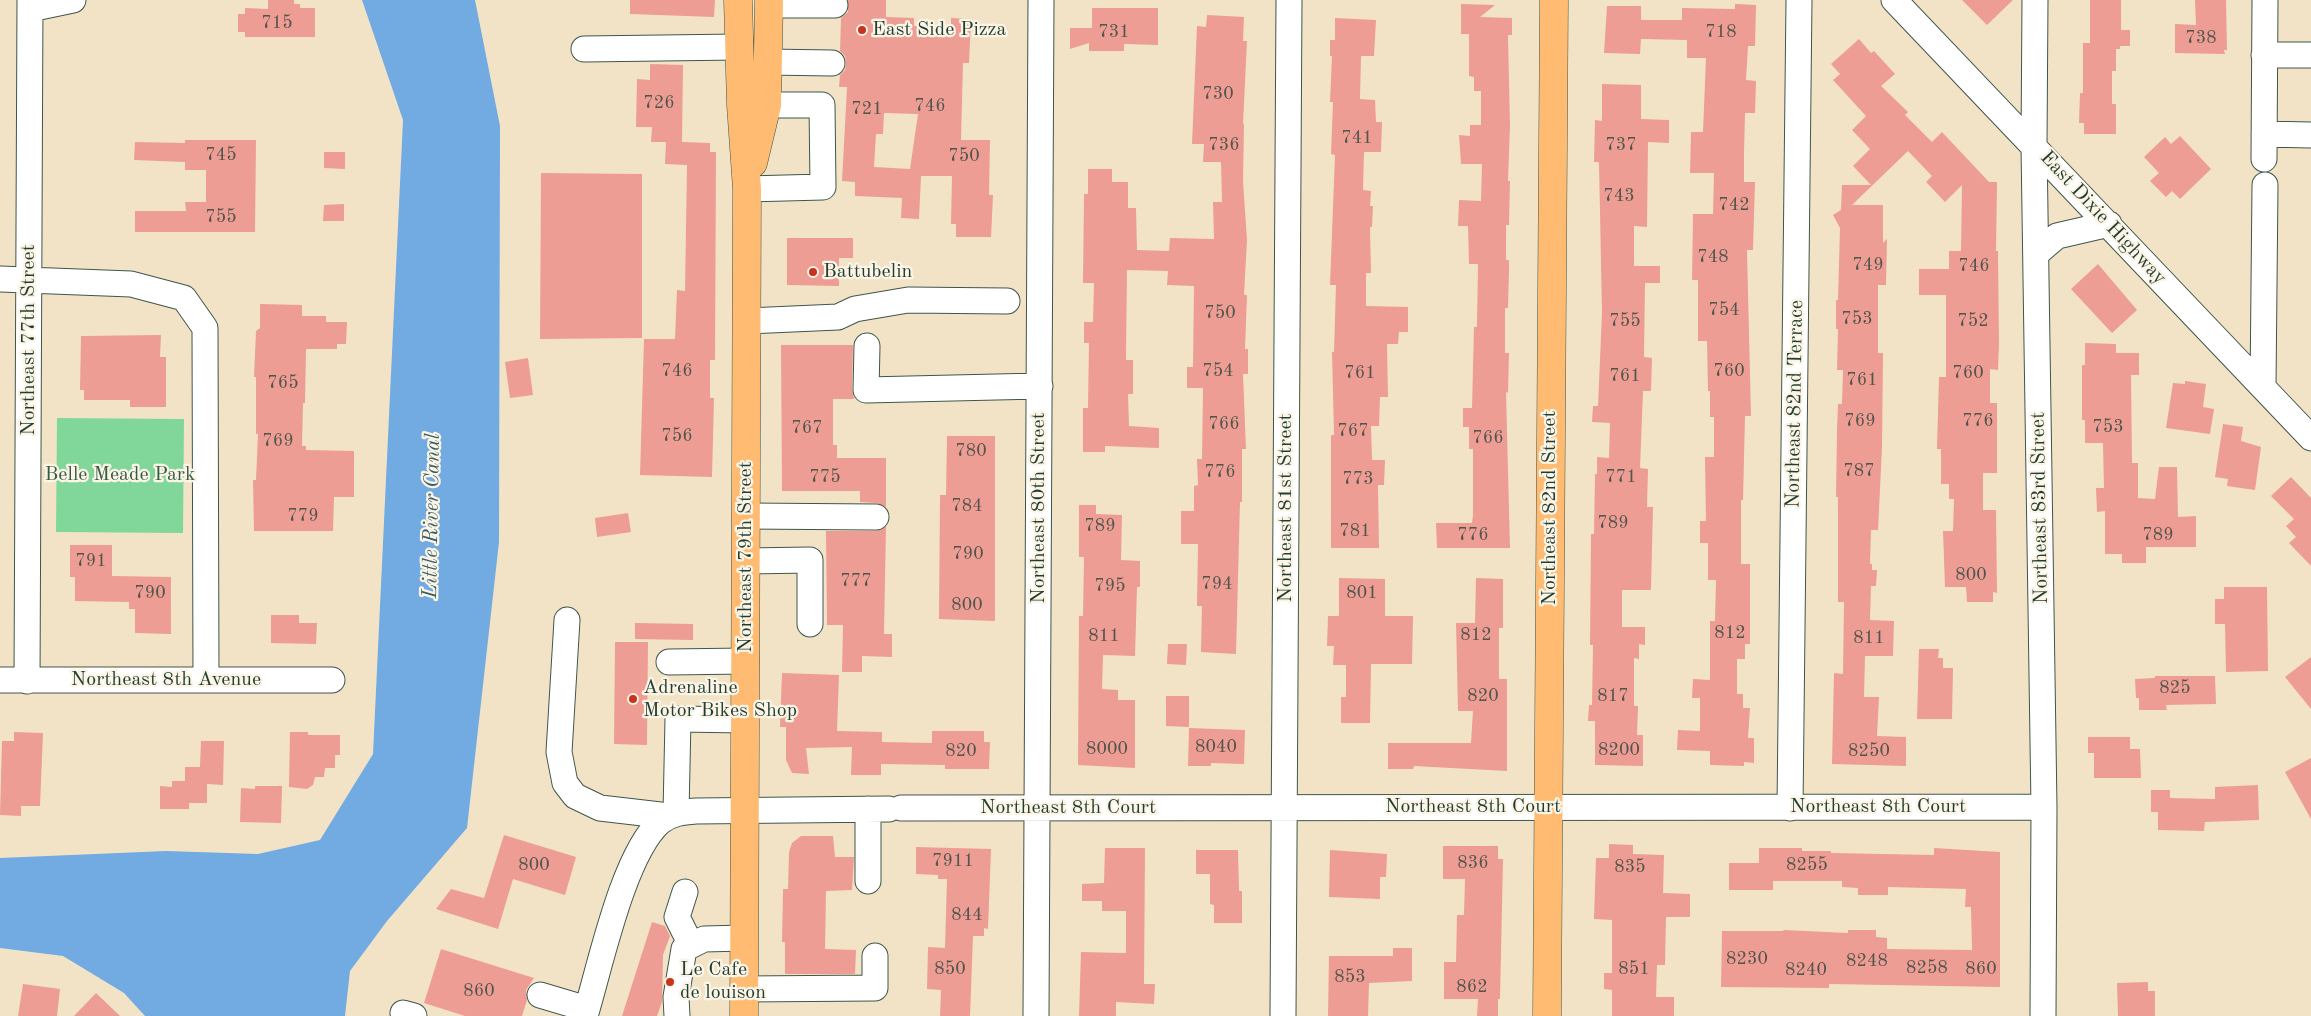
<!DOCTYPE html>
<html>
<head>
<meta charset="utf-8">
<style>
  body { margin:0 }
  canvas { display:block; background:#f2e3c6 }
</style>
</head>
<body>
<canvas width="2311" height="1016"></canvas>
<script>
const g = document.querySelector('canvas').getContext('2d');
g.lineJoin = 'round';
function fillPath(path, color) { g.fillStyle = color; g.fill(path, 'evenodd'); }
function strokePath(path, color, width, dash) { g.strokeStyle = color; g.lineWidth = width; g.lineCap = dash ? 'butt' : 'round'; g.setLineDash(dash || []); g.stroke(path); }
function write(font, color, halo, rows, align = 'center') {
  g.font = font + ' "Old Standard TT",serif'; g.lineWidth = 4.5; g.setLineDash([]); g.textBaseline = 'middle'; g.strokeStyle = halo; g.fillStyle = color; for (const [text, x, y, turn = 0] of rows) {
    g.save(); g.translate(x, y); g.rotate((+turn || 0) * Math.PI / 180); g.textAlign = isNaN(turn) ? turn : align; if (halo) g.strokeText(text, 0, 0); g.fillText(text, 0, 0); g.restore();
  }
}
const green = new Path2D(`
  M57 418 184 419 183 533 56 532Z`);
const water = new Path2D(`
  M362 0H475L500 126 499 542 467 828 387 921 350 971 345 1016H145L124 993 63 956 0 948V858L166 851 258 854 320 840 373 754 403 120Z`);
const building = new Path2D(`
  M268 0H294V4H300V8H315V37H245V32H238V14H245V8L268 9Z
  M630 0H715L714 17 630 14Z
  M848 0H886V17L914 18V26L951 28V18L971 19 969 63H963L961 140H990L989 195H993L991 237H956V224H951L952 176H921L919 219 901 218 902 198 855 196V182L842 181 847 87H839L840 75 845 70 846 63 845 56 840 51 841 18 848 12ZM884 113 918 114 910 169 874 167 876 134H883Z
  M1962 0H2013L1987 25Z
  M2090 0H2121V30H2130V46H2120V49H2116V71H2112V104H2116V134H2084V123H2079L2080 93H2083V43H2090Z
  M2195 0H2226L2227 50H2224L2225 54 2175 53V24L2196 25Z
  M1461 4 1495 5 1480 17 1512 18V35H1508L1510 126 1508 181H1510L1509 225H1506V260H1509V271L1508 308H1505V353H1509L1508 393 1506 392 1510 548H1437L1436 523H1472L1473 515V449H1469V427H1463V408H1472L1474 327H1477L1478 264H1469L1468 226H1458L1459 200 1481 201 1482 164H1461L1459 135 1470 136V125H1481V91H1474V77L1469 76V34H1461Z
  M1735 4 1756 5 1755 46H1748L1746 80 1756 81 1755 113H1745L1744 155V182H1755L1753 250H1747L1751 416H1745L1743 500H1741V564H1750V644H1745V659H1737V694H1743V708H1750L1748 738H1754V763L1744 762V766L1710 765V751L1677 750 1678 730 1700 731V698H1692L1693 679 1710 680V621H1715L1716 580H1708V543H1700V521H1706L1705 457H1714V417H1710V391H1708L1707 341H1698V280H1692L1693 214H1713L1714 173H1690L1691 132H1703L1706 58H1687V40L1641 39 1640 54 1604 53 1607 6H1641V20H1682V8L1735 9Z
  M1092 8H1158V45L1124 44V51H1089V43L1070 49V28H1092Z
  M1207 15 1244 17 1243 41H1247L1243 124H1244L1243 181 1247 240 1244 295H1247L1245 349H1248V374H1243L1246 449H1242V502H1240L1236 654 1201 652 1202 606H1197L1198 544H1181V511H1194V486L1198 485 1197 459H1202L1203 388H1187V367H1193L1194 286 1167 285 1168 271 1127 270 1126 353V360H1133V394H1128L1129 426 1159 428V448L1105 446V452H1083V408H1088L1089 343H1084V322H1093L1094 283H1083L1084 194H1088V169H1112V182H1128V208H1136L1137 250 1169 251 1170 238 1214 239 1213 202H1222L1221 162H1203L1204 144H1192L1197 26 1206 27Z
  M1335 18 1376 20 1374 56H1361L1360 99 1375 100 1376 122H1382L1381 152H1364L1363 190 1371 191 1370 206H1373L1372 227H1370L1371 273H1366V306L1408 307V332H1399L1398 344H1387L1388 397H1380L1379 426H1371L1372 460H1385L1384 485H1378L1379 548H1331V435H1334L1332 352H1334L1336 285H1330L1335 155 1331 154 1333 102H1330L1332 56H1330V40H1335Z
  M1859 39 1871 53 1874 51 1895 74 1881 86 1908 112 1905 115 1932 142 1942 132 1989 182H1997L1996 251H1998L1999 343 1998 370 1990 369V403H1997V473H1983V510H1996L1997 593 1993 592V602H1967L1966 587H1945L1943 531H1953L1954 499H1949V484H1941V449H1937L1939 377H1946V295H1919V269H1949V251H1961L1962 185 1945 202 1926 182 1932 176 1908 151 1852 205H1883V243L1887 239 1886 285H1878V353H1883L1882 447 1878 530H1871L1870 564H1872V570H1877L1876 586H1871L1870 620 1894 621 1893 656H1865L1864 697H1879L1877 736 1906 737V766L1832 764 1834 673 1843 674 1844 602H1838V497H1836L1837 430 1838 404H1842L1843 370H1837L1838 329H1836V300H1838L1840 228 1833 215 1841 210 1842 185H1871L1853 166 1870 149 1852 130 1866 116 1833 80 1840 74 1831 64Z
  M650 64 683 65 682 142 710 143V152H716L715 360H710V398H714L712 477 640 475 644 339H675L677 290 685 291 687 165 665 164 666 142H651L652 127H636L637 79 650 80Z
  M1602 84 1641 85V119L1669 120V143L1648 142 1647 227 1634 226V266H1660V283H1645L1644 357 1652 358 1651 391H1643L1640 468 1648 469 1647 507H1653L1651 590H1622V627H1645V645L1639 644V659L1634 658V706H1638L1637 735H1643V766L1595 765V721H1588L1589 705H1592L1593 645H1590L1591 534H1594L1595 474H1597V457L1609 458 1610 423 1592 422 1593 406H1598L1602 313 1599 162H1594L1595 120 1602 121Z
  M2180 136 2211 169 2180 199 2172 191 2166 197 2150 181 2159 173 2144 157 2165 137 2171 144Z
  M185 140H256L255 232H135V211H186L185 202H206V170H185V162L134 160 135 142 185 143Z
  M324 152H345V169L324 168Z
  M541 173 642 174V338L540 339Z
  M344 204V221H323L324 205Z
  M787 238H853V258H839V286L787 285Z
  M2098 264 2137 310 2112 333 2071 289Z
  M260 304 302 305V316H326V322H347L346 344H337V349H306L305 403H303L302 446H306V450L354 451V497H334L333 531H254L253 480H256L258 434H256V377H254L256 331 260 328Z
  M161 335 160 357H166V407H130V400H84V390H80L81 336Z
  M2085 343 2116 344V353H2139V375H2131L2132 463H2138V498L2155 499 2159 467H2177L2178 517 2196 516V547H2146V563H2122V554H2105V511L2097 512 2096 488H2104L2103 443H2085V420H2082V365H2085Z
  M781 345H853L852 390 854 399H833V445H837V458H886V507L877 503 860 502V491H782Z
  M528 358 533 395 510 398 505 362Z
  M2185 381 2206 384 2203 407 2214 409 2210 434 2166 428 2173 383 2185 384Z
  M2223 424 2243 427 2241 441 2261 447 2255 490 2227 486 2228 479 2215 477Z
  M947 436H995V621L939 619 940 495H946Z
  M2291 477 2311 498V566L2289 543 2296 537 2286 526 2294 519 2271 496Z
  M1079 505H1096V514L1122 515 1121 560 1140 561V587H1137L1135 656 1103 655 1102 689 1118 690V700H1135V768L1078 765 1079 616H1083L1084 557H1079Z
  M628 513 631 532 597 537 595 518Z
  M886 526 884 634H892V657L862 656V672H842L843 625H827L826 531H876Z
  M70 545H112V576L171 577V634L135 633V609H129V602L75 601V577H70Z
  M1339 578 1385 579V616H1413L1412 664H1371L1370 723H1341V697H1346V665H1333L1334 646H1327L1328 616H1339Z
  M1476 578 1503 579V628H1499V679H1507V771L1414 766 1413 769H1388V743H1471L1473 711H1458L1456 623H1475Z
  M2224 587H2267L2268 671 2226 672 2225 624H2215V599H2224Z
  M271 615H299V623H317L316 644 271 643Z
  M635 623 693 624V640L635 639Z
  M615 642H648L647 745 614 744Z
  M1168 644H1187L1186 665 1167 664Z
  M1919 649H1939L1938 658H1943V668H1953L1952 719H1917Z
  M2311 657V709L2285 677Z
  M782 673 839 675 837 731 882 732V742L932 743V731H984V742H990L989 769H945V765L881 764V775H851L852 747 806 748 809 774 792 773 786 760V727H780Z
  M2155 676H2215L2216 704 2166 705 2167 710H2139V698H2136L2135 679 2155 678Z
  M1166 696H1189V727L1166 726Z
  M1189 728 1245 730 1244 764 1211 763V766H1188Z
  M14 732 43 733 40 806H21V816L0 815 2 741H14Z
  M290 732H308V735H340V755H335V768H325L324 777H315L313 785 307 789 289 787Z
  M2088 737H2130V749H2140L2141 778H2094V753H2088Z
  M201 741H224L223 785 207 784V803H189V809H160V786L172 787V781H185V767H200Z
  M2311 758V819L2285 772Z
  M2258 785 2259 820 2205 822 2204 831 2158 830V812H2151V790H2170V798L2215 799V787Z
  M255 786H282L281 823 240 822 241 788 255 789Z
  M504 835 576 857 565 895 513 879 498 929 436 909 451 889 484 898Z
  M801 836H833L835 857H854L852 890 826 891 825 949 856 950 855 974H785V942H782L783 889H788L789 852 792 843Z
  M1609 844 1633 845V854L1664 855 1663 893 1690 894V917H1666L1665 965H1657L1656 997H1674V1016H1612V990L1604 989V973H1612V920L1594 919 1596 858H1609Z
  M1443 846H1498V859H1503L1500 999H1498V1016H1477L1478 999H1444V962H1456L1457 915H1464L1465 879H1443Z
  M916 847 991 849 988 929 984 928V936H973L970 1016H940L941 990 927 989 928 947 945 948 947 879H938V875L916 874Z
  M1105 848H1145L1144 984H1155L1154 1004 1116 1002V1016H1079L1081 952 1126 953V911H1102V901H1082V884L1104 883Z
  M1759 848H1802V851H1831V853L1934 855V848L2000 852V987L1829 984V988L1721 987 1722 931H1783L1784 930 1848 933V930H1876V937L1887 938V949L1972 950 1971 907H1965L1966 889 1888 887V895H1858V888L1842 887V881H1773V890H1729V863H1759Z
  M1196 850H1238L1239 891H1242V923H1214V905L1210 904V874H1196Z
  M1330 850 1387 854 1386 877H1380V899L1329 897Z
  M652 922 665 926 670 936 663 955 662 1002 657 1016H622Z
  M1393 948H1412V981L1369 983 1368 1016H1328L1329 956H1393Z
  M441 949 534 978 526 990 527 1000 522 1016H465L424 1003Z
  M2148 982V991H2155V1016H2118L2117 983Z
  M23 984 60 989 57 1016H18Z
  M96 993 120 1016H74Z`);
const minor = new Path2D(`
  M1894 0 2311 438
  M2035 0 2034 146 2044 807 2043 1016
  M769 5H835
  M30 9 73 0
  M584 49 739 47
  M2264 55H2311
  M768 62 832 63
  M2264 134 2311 135
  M2264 159 2265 0
  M747 189 823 187 822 105H767
  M2036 254 2057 236 2109 224
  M0 279 131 284 184 298 205 328 206 679
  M747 321 838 317 855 309 908 300 1007 301
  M867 346 866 390 1040 386
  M2263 387 2265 185
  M746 516 876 517
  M746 561 810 560V624
  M567 620 559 752 565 783 575 796 600 808 669 816
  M669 662 746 661
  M0 680H332
  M27 681 30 0
  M901 808 2044 807
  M1790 808 1799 0
  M868 809V881
  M676 813 678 719 745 720
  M685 892 677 917 691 945
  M744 989 875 988V956
  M540 995 587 1009
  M403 1013 414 1016
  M585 1016C600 967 623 855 660 822 671 813 683 812 696 811L889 809
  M677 1016 676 997 684 949 704 939 744 938
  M1036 1016 1041 0
  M1283 1016 1289 0`);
const major = new Path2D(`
  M738 0 741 105 747 189 744 1016
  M753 163 767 105 769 0
  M1547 1016 1554 0`);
const markers = [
  [862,30,5,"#c8321e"],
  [813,272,5,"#c8321e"],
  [633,699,5,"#c8321e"],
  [670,982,5,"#c8321e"]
];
const numberNames = [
  ["715",277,23],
  ["731",1114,32],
  ["718",1721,32],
  ["738",2201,38],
  ["730",1218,94],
  ["726",659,103],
  ["746",930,106],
  ["721",867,109],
  ["741",1357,138],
  ["736",1224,145],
  ["737",1621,145],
  ["745",221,155],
  ["750",964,156],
  ["743",1619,196],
  ["742",1734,205],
  ["755",221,217],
  ["748",1713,257],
  ["749",1868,265],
  ["746",1974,266],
  ["754",1724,310],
  ["750",1220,313],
  ["753",1857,319],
  ["755",1625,321],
  ["752",1973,321],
  ["746",677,371],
  ["754",1218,371],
  ["760",1729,371],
  ["761",1360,373],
  ["760",1968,373],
  ["761",1625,376],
  ["761",1862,380],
  ["765",283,383],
  ["769",1860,421],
  ["776",1978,421],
  ["766",1224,424],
  ["753",2108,427],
  ["767",807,428],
  ["767",1353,431],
  ["756",677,436],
  ["766",1488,438],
  ["769",278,441],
  ["780",971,451],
  ["787",1859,471],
  ["776",1220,472],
  ["775",825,477],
  ["771",1621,477],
  ["773",1358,479],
  ["784",967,506],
  ["779",303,516],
  ["789",1613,523],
  ["789",1100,526],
  ["781",1355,531],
  ["776",1473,535],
  ["789",2158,535],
  ["790",968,554],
  ["791",91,561],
  ["800",1971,575],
  ["777",856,581],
  ["794",1217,584],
  ["795",1110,586],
  ["790",150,593],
  ["801",1362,593],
  ["800",967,605],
  ["812",1730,633],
  ["812",1476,635],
  ["811",1104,636],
  ["811",1869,638],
  ["825",2175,688],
  ["820",1483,696],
  ["817",1613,696],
  ["8040",1216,747],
  ["8000",1107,749],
  ["8200",1619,750],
  ["820",961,751],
  ["8250",1869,751],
  ["7911",953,861],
  ["836",1473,863],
  ["800",534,865],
  ["8255",1807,865],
  ["835",1630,867],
  ["844",967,915],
  ["8230",1747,959],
  ["8248",1867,961],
  ["8258",1927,968],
  ["850",950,969],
  ["851",1634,969],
  ["860",1981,969],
  ["8240",1806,970],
  ["853",1350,977],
  ["862",1472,987],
  ["860",479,991]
];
const poiNames = [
  ["East Side Pizza",872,30],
  ["Battubelin",823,272],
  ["Adrenaline",643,688],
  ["Motor Bikes Shop",643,711],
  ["Le Cafe",680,970],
  ["de louison",680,993]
];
const streetNames = [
  ["East Dixie Highway",2103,218,47],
  ["Northeast 77th Street",29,340,-90],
  ["Northeast 82nd Terrace",1795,404,-89],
  ["Northeast 80th Street",1039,508,-90],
  ["Northeast 81st Street",1286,508,-90],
  ["Northeast 82nd Street",1550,508,-90],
  ["Northeast 83rd Street",2040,508,-91],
  ["Northeast 79th Street",746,557,-90],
  ["Northeast 8th Avenue",166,680],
  ["Northeast 8th Court",1473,807],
  ["Northeast 8th Court",1878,807],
  ["Northeast 8th Court",1068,808]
];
const parkNames = [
  ["Belle Meade Park",120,475]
];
const waterNames = [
  ["Little River Canal",432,516,-89]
];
fillPath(green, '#81d79a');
fillPath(water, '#72abe2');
fillPath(building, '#ed9d94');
strokePath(minor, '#3f564a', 27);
strokePath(major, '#3f564a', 29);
strokePath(minor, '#fff', 25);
strokePath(major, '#febb71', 28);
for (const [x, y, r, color] of markers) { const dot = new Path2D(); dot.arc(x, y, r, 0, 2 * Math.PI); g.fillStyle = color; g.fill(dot); strokePath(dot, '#fcf5e5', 2); }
write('18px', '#52554c', null, numberNames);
write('20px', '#1f3d34', '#fcf5e5', poiNames, 'left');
write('20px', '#1f3d34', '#fcf5e5', streetNames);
write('20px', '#335c48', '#fcf5e5', parkNames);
write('italic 21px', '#385e68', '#fcf5e5', waterNames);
</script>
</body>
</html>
